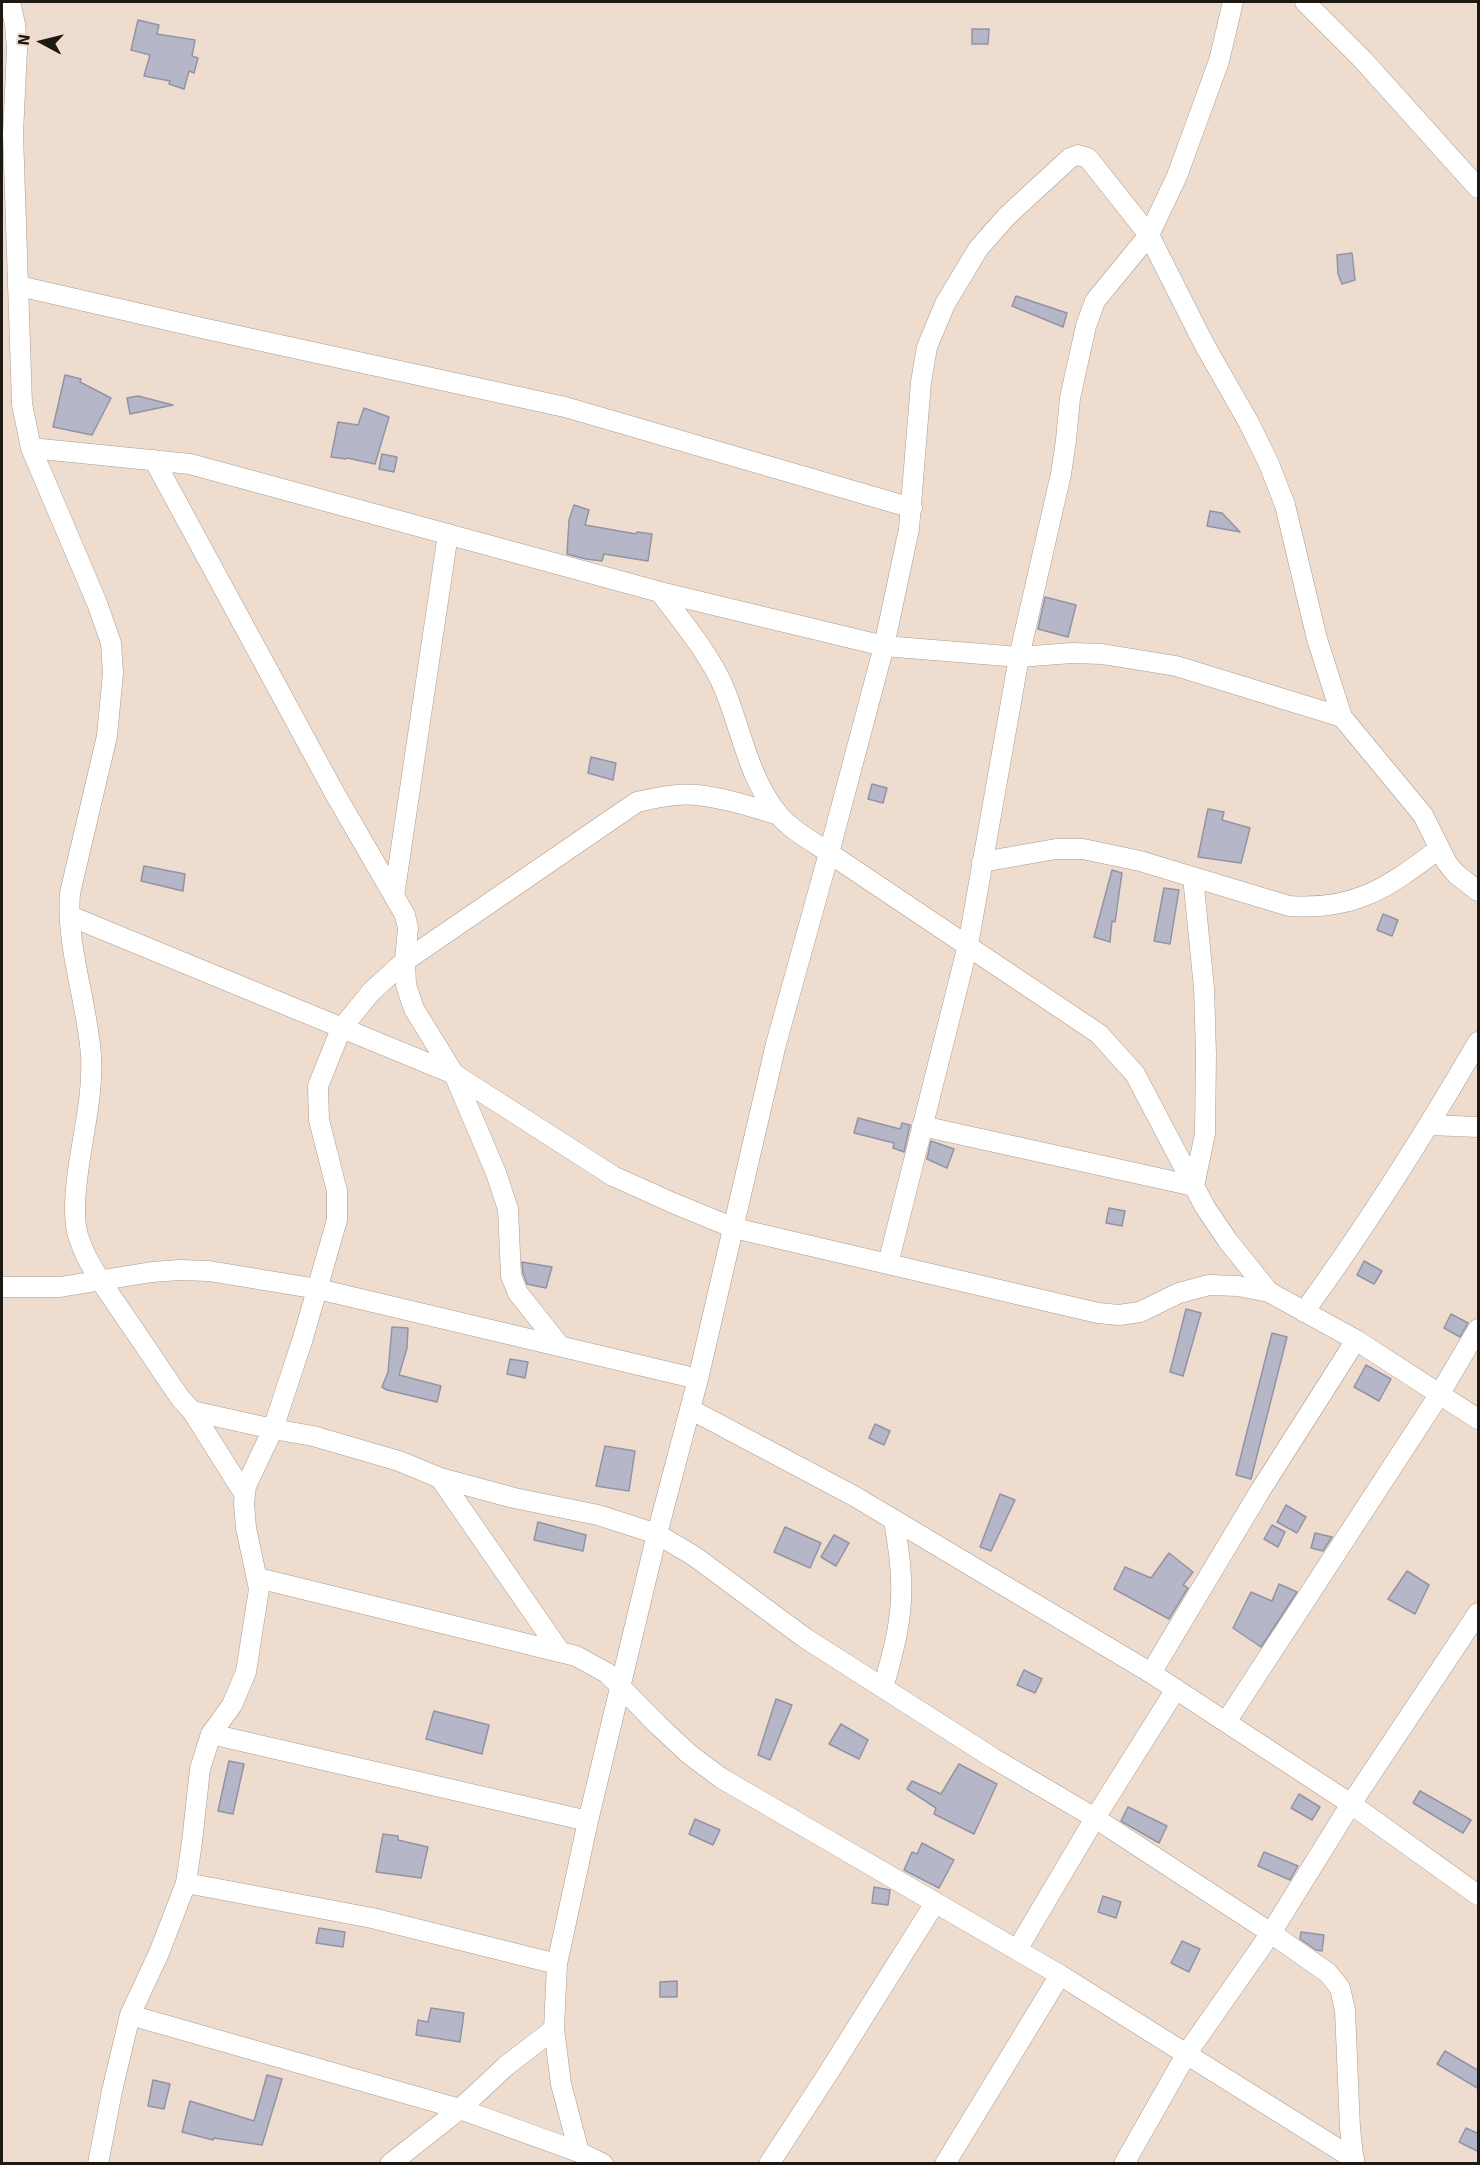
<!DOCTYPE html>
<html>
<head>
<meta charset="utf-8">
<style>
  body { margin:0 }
  #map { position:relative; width:1480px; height:2165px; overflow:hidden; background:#eeddcf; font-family:Signika,sans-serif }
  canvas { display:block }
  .frame { position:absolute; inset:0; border:3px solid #1e1813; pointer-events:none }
  .north { position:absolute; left:12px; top:12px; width:60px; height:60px; -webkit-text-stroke:4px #eeddcf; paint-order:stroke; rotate:277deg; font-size:16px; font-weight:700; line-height:24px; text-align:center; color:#1e1813 }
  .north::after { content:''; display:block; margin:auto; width:21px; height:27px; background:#1e1813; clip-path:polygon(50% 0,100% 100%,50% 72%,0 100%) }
</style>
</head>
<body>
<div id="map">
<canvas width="1480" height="2165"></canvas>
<div class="frame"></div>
<div class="north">N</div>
</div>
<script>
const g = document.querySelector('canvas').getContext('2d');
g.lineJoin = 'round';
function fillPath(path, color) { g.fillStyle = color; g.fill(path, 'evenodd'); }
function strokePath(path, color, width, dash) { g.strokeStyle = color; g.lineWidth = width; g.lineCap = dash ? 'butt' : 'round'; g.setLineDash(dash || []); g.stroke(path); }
const building = new Path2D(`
  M138 20 159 25 157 34 195 40 192 56 198 58 194 73 189 71 184 89 169 84 170 81 144 76 150 55 131 50Z
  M972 29H989L988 44H972Z
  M1352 253 1355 280 1342 284 1338 274 1337 255Z
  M1016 296 1067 313 1063 327 1012 306Z
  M65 375 81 379 80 382 111 398 92 435 53 427Z
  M138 396 173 405 130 414 127 398Z
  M364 408 389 417 375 464 347 458 346 459 331 457 338 422 358 425Z
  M382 454 397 457 394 472 379 469Z
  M574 505 589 510 585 525 636 534 637 532 652 534 648 561 604 554 602 561 586 559 567 554 569 520Z
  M1210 511 1222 513 1240 532 1207 526Z
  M1045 597 1076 605 1068 637 1038 629Z
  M591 757 616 763 613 780 588 773Z
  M872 784 887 788 883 803 868 799Z
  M1208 809 1224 812 1222 820 1250 828 1241 863 1198 857Z
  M144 866 185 874 183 891 141 881Z
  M1112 870 1122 873 1115 922 1112 921 1110 942 1094 937Z
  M1164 888 1179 890 1170 944 1154 941Z
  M1383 914 1398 920 1392 936 1377 930Z
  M858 1118 900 1129 902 1123 910 1125 904 1152 893 1148 894 1143 854 1133Z
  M931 1141 954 1149 947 1168 927 1159Z
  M1109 1208 1125 1211 1122 1226 1106 1223Z
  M1364 1261 1382 1271 1374 1284 1357 1275Z
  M522 1262 552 1267 546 1288 527 1284 523 1273Z
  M1186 1309 1201 1313 1183 1376 1170 1372Z
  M1451 1314 1468 1323 1460 1337 1444 1328Z
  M392 1327 408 1328 407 1348 399 1375 441 1386 437 1402 387 1390 382 1387 388 1372Z
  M1272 1333 1287 1337 1251 1479 1236 1475Z
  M510 1359 528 1362 525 1378 507 1374Z
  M1366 1365 1391 1379 1379 1401 1354 1387Z
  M875 1424 890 1431 884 1445 869 1438Z
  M605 1446 635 1451 629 1491 596 1486Z
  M1000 1494 1015 1500 991 1551 980 1547Z
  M1286 1505 1306 1517 1297 1533 1277 1522Z
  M538 1522 586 1535 583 1551 534 1540Z
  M1272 1525 1285 1532 1278 1547 1264 1539Z
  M785 1527 821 1543 810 1568 774 1552Z
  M1315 1533 1332 1537 1323 1551 1311 1548Z
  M834 1535 849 1543 836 1566 821 1557Z
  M1169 1553 1193 1572 1183 1585 1188 1588 1169 1619 1114 1589 1125 1567 1151 1578Z
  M1407 1571 1429 1585 1415 1614 1388 1599Z
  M1279 1584 1297 1592 1261 1647 1233 1628 1251 1592 1272 1601Z
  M1024 1670 1042 1679 1035 1693 1017 1685Z
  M776 1699 792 1705 770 1760 758 1755Z
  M434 1711 489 1725 482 1754 426 1739Z
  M841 1724 868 1740 859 1759 829 1744Z
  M229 1761 244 1764 233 1814 218 1811Z
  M959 1764 997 1784 974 1834 934 1814 936 1808 907 1789 912 1781 941 1794Z
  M1420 1791 1471 1820 1463 1833 1413 1803Z
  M1299 1794 1320 1807 1312 1820 1291 1808Z
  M1128 1807 1167 1826 1159 1843 1121 1821Z
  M695 1819 720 1830 713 1845 689 1834Z
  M383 1834 398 1836V1840L428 1847 421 1878 376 1872Z
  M922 1843 954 1860 939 1888 904 1870 912 1852 917 1854Z
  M1264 1852 1298 1866 1290 1880 1258 1866Z
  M874 1887 890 1890 888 1905 872 1903Z
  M1103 1896 1121 1902 1116 1918 1098 1912Z
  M319 1928 345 1932 343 1947 316 1943Z
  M1301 1932 1324 1935 1322 1951 1316 1950 1300 1939Z
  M1182 1941 1200 1949 1189 1972 1171 1963Z
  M677 1981V1997H660V1982Z
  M431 2008 464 2013 460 2042 416 2035 418 2020 428 2022Z
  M1445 2051 1479 2071V2089L1437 2064Z
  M267 2075 282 2079 262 2145 214 2138 213 2140 182 2132 190 2101 254 2121Z
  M153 2080 170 2084 164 2109 148 2106Z
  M1466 2128 1479 2134V2152L1459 2142Z`);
const street = new Path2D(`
  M10 2 15 24 17 49 13 134 22 404 31 448 97 603 111 643 113 673 107 736 70 893C66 947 87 1001 91 1055 94 1108 75 1158 75 1210 75 1220 76 1232 80 1241 88 1265 105 1287 119 1308 140 1338 160 1369 181 1399L192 1411 245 1495
  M1305 2 1363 60 1478 188
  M19 286 202 328 565 407 912 508
  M31 448 190 464 660 592 884 646 1019 657 1072 653 1102 654 1176 666 1342 717
  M154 460 334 792 405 915 408 928 405 961 406 985 414 1009 454 1074 496 1173 508 1209 511 1276 518 1293 560 1346
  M660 592C682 622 709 653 724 688 741 729 749 779 778 814 791 830 812 841 829 853L1099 1034 1135 1074 1205 1207 1228 1241 1269 1292
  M982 862 1056 849H1083L1140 861 1289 906C1356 911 1388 887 1439 849
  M394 896 448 534
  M70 916 454 1074 613 1176 673 1203 734 1228 1098 1313 1119 1315 1140 1312 1179 1293 1209 1285 1238 1286 1269 1292 1356 1340 1478 1419
  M1430 1125 1478 1127
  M922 1126 1194 1186 1205 1134 1206 1054 1204 988 1193 877
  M888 1264 968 945 1019 657 1061 474 1066 440 1070 398 1086 326 1095 301 1149 235 1177 176 1219 61 1233 2
  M2 1287H60L152 1272 180 1270 209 1271 318 1289 698 1379
  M1304 1312C1367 1225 1424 1135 1478 1042
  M690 1409 854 1496 1151 1673 1351 1804 1478 1895
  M192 1411 273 1429 313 1436 399 1461 440 1478 514 1498 598 1515 657 1534 694 1556 805 1638 993 1758 1095 1818 1271 1933 1328 1973 1340 1988 1345 2010 1350 2128 1354 2164
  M440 1478 559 1650
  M258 1578 576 1656 607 1673 658 1725 689 1754 721 1778 1060 1975 1354 2159
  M1151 1673 1260 1491 1356 1340
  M883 1688C893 1653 903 1618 901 1581 901 1561 897 1540 894 1520
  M1226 1722 1439 1395 1478 1329
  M211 1734 588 1821
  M186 1883 372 1918 557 1964
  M1017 1950 1095 1818 1176 1689
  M130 2015 460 2109 579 2152 603 2164
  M579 2152 561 2084 554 2029 557 1964 588 1821 657 1534 698 1379 776 1044 829 853 884 646 909 529 921 382 927 347 945 304 978 249 1007 216 1070 158 1078 155 1088 158 1149 235 1204 344 1249 423 1269 464 1285 505 1317 639 1342 717 1423 815 1447 863 1456 874 1478 891
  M98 2164 112 2091 130 2015 159 1953 186 1883 192 1842 200 1769 211 1734 232 1705 246 1672 259 1589 246 1528 244 1503 246 1486 273 1429 303 1338 337 1220V1191L319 1120 318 1086 341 1029 371 992 405 961 637 802C656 798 677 793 697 795 725 798 752 807 779 815
  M390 2164 460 2109 506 2066 554 2029
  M769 2164 827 2075 935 1903
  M945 2164 1060 1975
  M1124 2164 1187 2053 1271 1933 1351 1804 1478 1613`);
fillPath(building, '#b6b6c9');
strokePath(building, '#9393a6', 1.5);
strokePath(street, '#ab9b8e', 21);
strokePath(street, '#fff', 20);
</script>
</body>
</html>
